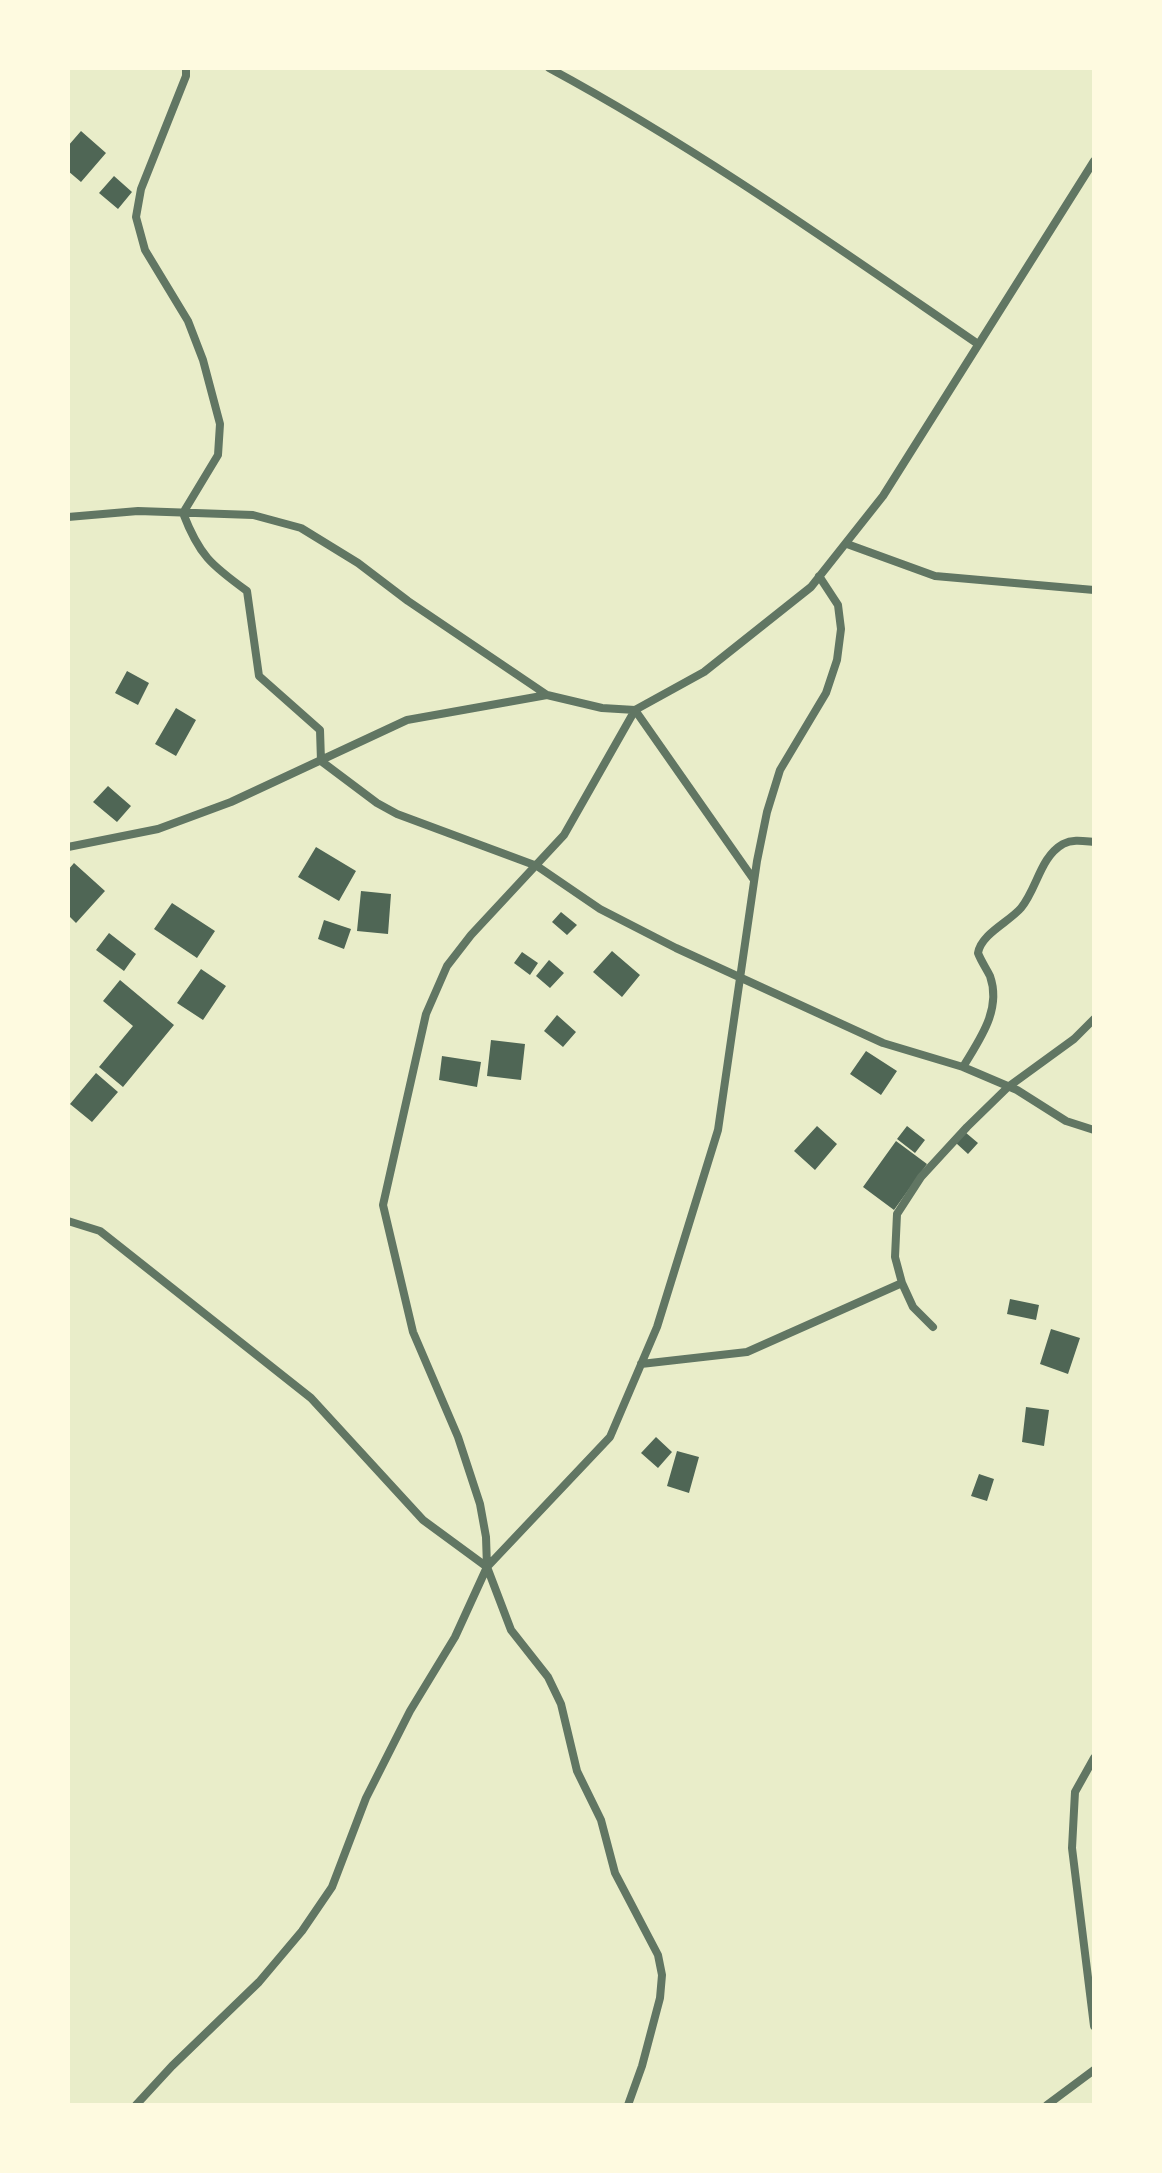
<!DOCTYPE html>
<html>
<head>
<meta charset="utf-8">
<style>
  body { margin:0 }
  #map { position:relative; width:1162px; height:2173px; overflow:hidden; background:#e9edc9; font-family:Arial,sans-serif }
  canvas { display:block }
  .frame { position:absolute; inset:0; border:70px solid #fefae0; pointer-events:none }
</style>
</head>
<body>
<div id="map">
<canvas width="1162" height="2173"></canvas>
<div class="frame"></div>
</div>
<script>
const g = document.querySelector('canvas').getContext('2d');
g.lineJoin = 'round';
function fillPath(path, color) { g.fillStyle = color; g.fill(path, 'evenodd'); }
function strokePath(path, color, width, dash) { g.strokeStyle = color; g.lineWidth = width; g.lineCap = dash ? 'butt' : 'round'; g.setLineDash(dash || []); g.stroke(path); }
const building = new Path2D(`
  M81 131 106 153 81 182 68 171V146Z
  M114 176 132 192 118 209 99 193Z
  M127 671 149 683 138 705 115 693Z
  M176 708 196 720 176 756 155 744Z
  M108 786 131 806 117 822 93 802Z
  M316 847 356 871 339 901 298 877Z
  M74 863 105 891 76 923 68 915V870Z
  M361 891 391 894 388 934 357 931Z
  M172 903 215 931 197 958 154 929Z
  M561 912 577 925 567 935 552 922Z
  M324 920 351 929 344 949 318 939Z
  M109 933 136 954 124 971 96 950Z
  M612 951 640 975 622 997 593 972Z
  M522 952 538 963 530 975 514 963Z
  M549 960 564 973 550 988 536 976Z
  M201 969 226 986 203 1020 177 1003Z
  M120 980 174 1025 123 1087 99 1067 133 1026 103 1001Z
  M557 1015 576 1032 563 1047 544 1031Z
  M491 1040 525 1044 521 1080 487 1076Z
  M866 1051 897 1071 881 1095 850 1074Z
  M442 1056 481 1062 477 1087 439 1080Z
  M96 1073 118 1092 92 1122 70 1104Z
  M817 1126 837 1144 815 1170 794 1151Z
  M907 1126 925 1140 915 1153 897 1139Z
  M965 1132 978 1143 968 1154 956 1143Z
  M896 1141 927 1164 894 1210 863 1187Z
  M1010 1299 1039 1305 1036 1320 1007 1314Z
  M1051 1329 1080 1338 1068 1374 1040 1364Z
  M1026 1407 1049 1410 1044 1446 1022 1442Z
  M656 1437 672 1452 658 1468 641 1453Z
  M677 1451 699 1457 689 1493 667 1486Z
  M979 1474 994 1479 987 1501 971 1496Z`);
const minor = new Path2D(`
  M186 68V76L141 189 136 217 145 250 188 321 203 360 220 424 218 455 183 513C199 555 211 565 247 591L259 676 320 730 321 761 377 803 397 814 537 866 600 909 676 948 883 1043 963 1067 1017 1090 1066 1121 1094 1130
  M549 68C699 149 838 248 978 344
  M68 517 138 511 253 515 301 528 358 563 408 601 547 695 602 708 635 710 704 672 811 587 883 496 1094 161
  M847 544 935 576 1094 590
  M68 847 158 829 231 802 407 720 547 695
  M963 1067C979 1040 1002 1010 990 976 986 968 981 961 978 953 981 934 1009 922 1021 908 1037 889 1040 857 1063 844 1073 839 1083 841 1094 842
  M68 1221 100 1231 311 1398 423 1520 487 1567 511 1630 548 1677 561 1704 577 1771 601 1820 615 1873 658 1955 662 1975 660 1998 642 2066 628 2105
  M933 1327 913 1307 902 1283 895 1257 897 1214 921 1177 967 1127 1008 1087 1074 1039 1094 1019
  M641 1364 747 1352 902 1283
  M487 1567 610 1437 657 1327 718 1130 757 861 767 812 780 770 826 693 837 660 841 629 838 605 819 576
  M1094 1758 1075 1792 1072 1848 1094 2026
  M136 2105 172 2066 259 1982 302 1931 332 1887 366 1798 410 1711 455 1637 487 1567 486 1537 480 1504 458 1437 413 1332 383 1205 426 1014 447 966 471 935 564 835 635 710 754 880
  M1047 2105 1094 2070`);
fillPath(building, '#4f6655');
strokePath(minor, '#617663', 8);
</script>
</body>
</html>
